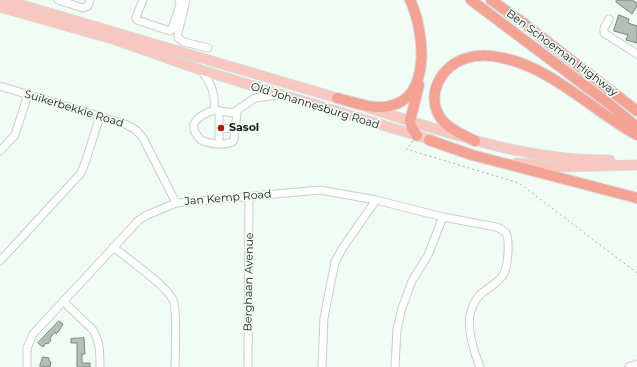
<!DOCTYPE html>
<html>
<head>
<meta charset="utf-8">
<style>
  body { margin:0 }
  canvas { display:block; background:#f1fcf5 }
</style>
</head>
<body>
<canvas width="637" height="367"></canvas>
<script>
const g = document.querySelector('canvas').getContext('2d');
g.lineJoin = 'round';
function fillPath(path, color) { g.fillStyle = color; g.fill(path, 'evenodd'); }
function strokePath(path, color, width, dash) { g.strokeStyle = color; g.lineWidth = width; g.lineCap = dash ? 'butt' : 'round'; g.setLineDash(dash || []); g.stroke(path); }
function write(font, color, halo, rows, align = 'center') {
  g.font = font + ' Montserrat,sans-serif'; g.lineWidth = 3.5; g.setLineDash([]); g.textBaseline = 'middle'; g.strokeStyle = halo; g.fillStyle = color; for (const [text, x, y, turn = 0] of rows) {
    g.save(); g.translate(x, y); g.rotate((+turn || 0) * Math.PI / 180); g.textAlign = isNaN(turn) ? turn : align; if (halo) g.strokeText(text, 0, 0); g.fillText(text, 0, 0); g.restore();
  }
}
const building = new Path2D(`
  M617 0H632L637 3V6L632 14 616 2Z
  M619 15 629 19 628 23 637 26V43L626 40 628 35 614 31Z
  M59 321 63 324 59 331 56 334 55 332 50 338 51 340 48 344 46 343 43 347 38 343Z
  M84 338 85 354H82V363H90V367H77V343H71V339Z
  M43 357 49 358V361L51 362 50 367 40 366Z`);
const path = new Path2D(`
  M413 141 406 149 519 183 637 273`);
const minor = new Path2D(`
  M58 0 83 8 88 6 90 0
  M143 0 136 17 137 20 170 31 172 29 180 4V2L179 0
  M186 0 178 33V38L184 42 208 48
  M609 19 604 28V33L637 54
  M201 70C211 83 216 94 214 110L233 113 255 98 278 95
  M0 86 125 124 136 130 143 138 176 203
  M214 110C198 116 185 124 201 140 211 144 222 146 232 142L234 140 237 112
  M219 111V144
  M219 129 235 128
  M0 151 15 135 28 94
  M113 247C127 258 167 286 173 300 178 313 175 351 175 367
  M0 261 81 173 86 160 100 116
  M63 301 93 330C100 342 100 353 100 367
  M27 367V348L33 334 139 220 147 215 176 203 320 190 376 200 443 217 496 227C500 228 503 230 506 233 510 241 508 268 503 275 493 290 478 288 471 311 466 326 474 353 480 367
  M248 367 249 196
  M322 367 324 318 335 262 342 249 376 200
  M395 367 397 329 402 308 412 281 428 255 443 217
  M629 367 637 364`);
const major = new Path2D(`
  M5 0 344 100
  M0 7 116 40 201 70 435 141
  M369 108C448 133 526 161 610 160
  M517 163 560 167 637 165`);
const highway = new Path2D(`
  M471 0 608 103 637 127
  M491 0 522 22 637 111
  M337 98C353 102 373 110 389 106 433 98 424 29 410 0
  M417 136 412 128 410 121 419 85
  M429 140 472 155 637 198
  M475 141C464 135 450 130 442 120 424 96 441 65 467 58 479 54 491 55 503 58 552 68 593 111 637 135`);
const markers = [
  [221,128,4,"#ad1d0e"]
];
const streetNames = [
  ["Ben Schoeman Highway",562,53,37],
  ["Old Johannesburg Road",315,106,17],
  ["Suikerbekkie Road",74,109,17],
  ["Jan Kemp Road",228,198,-5],
  ["Berghaan Avenue",249,282,-89]
];
const poiNames = [
  ["Sasol",229,128]
];
fillPath(building, '#b5bfb9');
strokePath(building, '#7c8680', 1);
strokePath(minor, '#c6d0ca', 9);
strokePath(major, '#dadada', 11);
strokePath(highway, '#dadada', 12);
strokePath(path, '#a7b0aa', 1, [2, 3]);
strokePath(minor, '#fff', 7);
strokePath(major, '#f8c7bf', 9);
strokePath(highway, '#f4a294', 10);
for (const [x, y, r, color] of markers) { const dot = new Path2D(); dot.arc(x, y, r, 0, 2 * Math.PI); g.fillStyle = color; g.fill(dot); strokePath(dot, '#f1fcf5', 1.5); }
write('11px', '#161a18', '#f1fcf5', streetNames);
write('bold 11px', '#161a18', '#f1fcf5', poiNames, 'left');
</script>
</body>
</html>
